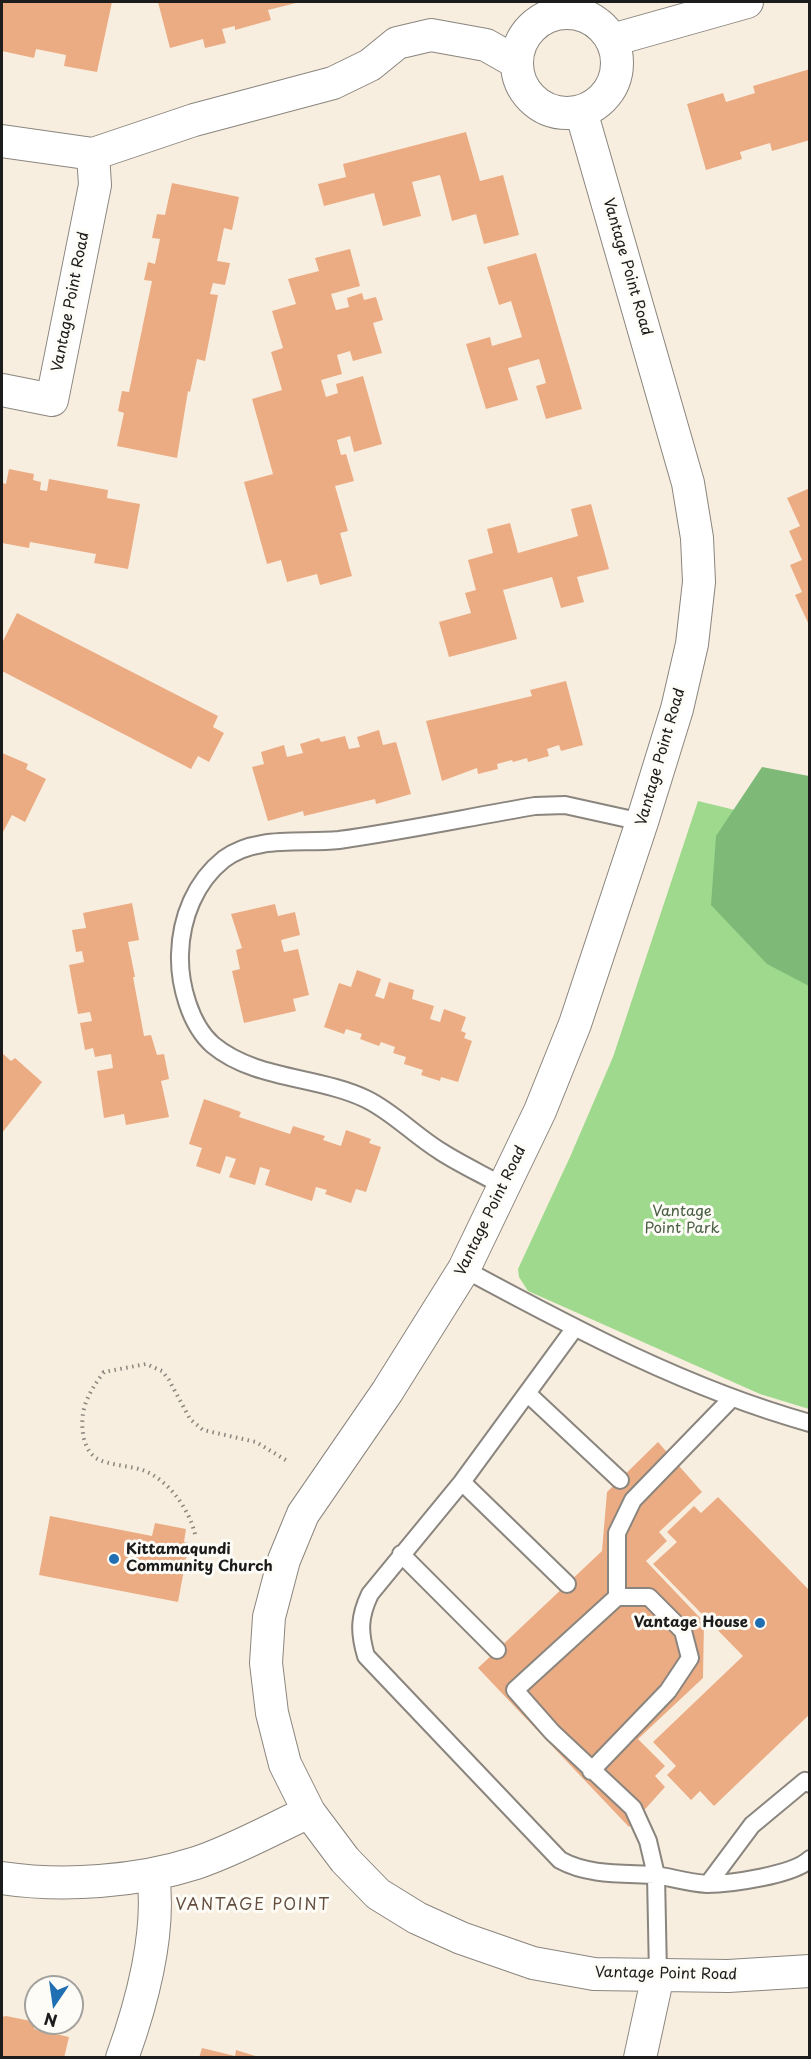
<!DOCTYPE html>
<html>
<head>
<meta charset="utf-8">
<style>
  body { margin:0 }
  #map { position:relative; width:811px; height:2059px; overflow:hidden; background:#f8eedf; font-family:"Playpen Sans",sans-serif }
  canvas { display:block }
  .frame { position:absolute; inset:0; border:3px solid #1c1c1c; pointer-events:none }
  .north { position:absolute; left:24px; top:1975px; width:60px; height:60px; box-sizing:border-box; background:#fdfcf7; border:2px solid #a3a29f; border-radius:50%; rotate:193deg; font-size:16px; font-weight:700; line-height:24px; text-align:center; color:#1c1c1c }
  .north::after { content:''; display:block; margin:auto; width:21px; height:27px; background:#1f6fb2; clip-path:polygon(50% 0,100% 100%,50% 72%,0 100%) }
</style>
</head>
<body>
<div id="map">
<canvas width="811" height="2059"></canvas>
<div class="frame"></div>
<div class="north">N</div>
</div>
<script>
const g = document.querySelector('canvas').getContext('2d');
g.lineJoin = 'round';
function fillPath(path, color) { g.fillStyle = color; g.fill(path, 'evenodd'); }
function strokePath(path, color, width, dash) { g.strokeStyle = color; g.lineWidth = width; g.lineCap = dash ? 'butt' : 'round'; g.setLineDash(dash || []); g.stroke(path); }
function write(font, color, halo, rows, align = 'center') {
  g.font = font + ' "Playpen Sans",sans-serif'; g.lineWidth = 6; g.setLineDash([]); g.textBaseline = 'middle'; g.strokeStyle = halo; g.fillStyle = color; for (const [text, x, y, turn = 0] of rows) {
    g.save(); g.translate(x, y); g.rotate((+turn || 0) * Math.PI / 180); g.textAlign = isNaN(turn) ? turn : align; if (halo) g.strokeText(text, 0, 0); g.fillText(text, 0, 0); g.restore();
  }
}
const green = new Path2D(`
  M698 801 809 828V1409L760 1394 528 1291 519 1277 518 1269 570 1157 613 1057Z`);
const forest = new Path2D(`
  M762 767 809 776V986L767 964 711 905 716 836Z`);
const building = new Path2D(`
  M2 2H112L97 72 64 66 66 55 36 49 34 58 2 51Z
  M158 2H300L268 10 271 20 235 30V26L222 29 226 43 205 48 203 39 170 48Z
  M810 69V140L772 151 770 143 740 152 742 159 706 170 687 104 723 93 726 102 755 93 753 86Z
  M466 132 480 181 503 175 519 235 484 244 476 214 452 221 440 175 412 182 421 216 383 226 374 193 324 206 318 184 346 177 343 164Z
  M172 183 239 197 232 230 224 228 217 261 230 263 225 285 213 283 210 294 218 295 205 361 197 359 190 392 188 391 177 458 117 446 124 413 118 411 122 391 129 392 152 281 144 280 148 262 155 264 160 239 152 238 157 214 165 215Z
  M350 249 360 286 331 294 336 310 349 307 347 298 362 293 364 300 376 297 383 320 373 323 382 353 353 361 350 351 337 355 342 374 321 380 326 397 338 393 336 384 363 376 382 444 354 452 350 436 337 440 341 455 346 454 354 481 335 486 348 531 340 533 352 576 320 585 317 574 287 582 281 560 267 564 244 482 273 474 252 399 282 390 271 352 283 348 272 311 296 304 288 279 319 271 315 258Z
  M536 253 582 409 546 419 536 386 546 383 539 359 508 368 518 400 486 409 466 344 490 337 492 346 522 337 511 301 499 305 487 267Z
  M9 469 34 474 33 480 41 482 40 490 47 491 49 479 108 490 107 498 140 504 128 569 94 563 96 554 30 542 29 548 2 543V483L6 484Z
  M810 488V627L795 595 802 592 790 565 802 560 789 531 800 526 787 498Z
  M591 504 609 569 577 577 584 602 561 608 552 577 503 590 517 639 449 657 439 622 471 613 465 593 476 590 468 560 493 553 487 529 510 523 518 553 578 536 571 509Z
  M17 613 218 716 213 727 224 733 209 762 198 756 191 769 2 671V643Z
  M566 681 583 745 561 751 559 745 547 749 549 756 528 762 527 758 513 762 512 760 497 764 498 769 478 774 477 768 442 781 426 721 532 696 530 690Z
  M379 730 383 745 396 742 411 794 376 804 375 799 304 816 303 811 268 821 252 767 264 764 261 752 284 745 287 757 303 753 300 744 319 738 321 742 345 736 349 749 360 747 357 737Z
  M2 753 28 764 26 769 46 779 25 822 12 815 3 832Z
  M132 903 139 940 128 942 135 977H133L144 1036 151 1035 157 1055 164 1054 169 1079 161 1081 169 1117 126 1125 124 1114 104 1118 97 1071 113 1068 111 1054 95 1057 93 1048 85 1050 80 1023 92 1021 90 1012 78 1014 69 965 84 962 82 951 76 952 72 930 86 928 83 913Z
  M275 904 278 916 295 912 300 935 281 940 284 952 298 949 309 995 293 999 296 1011 244 1023 232 971 240 969 236 950 242 948 231 914Z
  M357 970 381 979 375 996 384 999 389 982 414 990 412 999 434 1006 430 1019 440 1022 444 1009 466 1017 461 1031 466 1033 464 1038 472 1041 458 1082 441 1077 440 1081 421 1075 423 1070 404 1064 406 1057 393 1053 395 1047 381 1042 379 1046 360 1039 362 1034 346 1029 344 1034 324 1027 339 983 351 987Z
  M2 1053 11 1061 15 1058 42 1082 2 1133Z
  M204 1099 241 1112 239 1117 290 1134 293 1126 325 1136 323 1140 341 1146 346 1130 371 1139 369 1143 381 1147 366 1192 356 1189 351 1203 325 1194 327 1190 316 1187 312 1201 265 1185 270 1170 260 1167 255 1185 229 1177 236 1159 226 1156 220 1174 196 1166 202 1148 189 1144Z
  M658 1442 702 1492 659 1532 667 1541 646 1561 704 1622 703 1678 638 1739 665 1766 655 1776 665 1787 629 1827 478 1668 602 1551 607 1492Z
  M718 1497 810 1591V1714L714 1806 700 1791 691 1800 667 1775 676 1766 653 1742 743 1656 653 1564 677 1542 667 1532 694 1506 701 1513Z
  M50 1516 152 1536 155 1523 186 1529 184 1542 189 1543 178 1602 39 1575Z
  M6 2016 36 2022 34 2029 69 2037 64 2058H2V2017Z
  M202 2048 235 2056 236 2050 262 2058H199Z`);
const path = new Path2D(`
  M195 1534C189 1509 169 1481 145 1471 130 1465 109 1466 96 1458 89 1453 86 1446 84 1439 78 1411 88 1393 104 1372L146 1364 162 1371 169 1380 190 1419 203 1430 256 1442 289 1462`);
const service = new Path2D(`
  M503 1186C482 1174 460 1164 440 1151 414 1135 393 1112 366 1099 318 1076 255 1080 213 1045 190 1025 179 984 180 954 181 918 195 882 224 859 256 835 302 844 339 840 404 831 470 817 535 806L565 805 642 822
  M464 1269C575 1329 688 1389 810 1423
  M574 1329 462 1482 370 1594C359 1617 359 1632 366 1656L560 1860C589 1876 624 1873 656 1875L658 1975
  M527 1393 620 1480
  M462 1482 567 1584
  M401 1554 497 1650
  M617 1597V1533L633 1500 732 1398
  M591 1771 668 1691 690 1658 683 1631 649 1597H617L515 1690 552 1732 633 1808 648 1841 656 1875C673 1878 690 1883 707 1884 730 1884 794 1875 810 1859
  M708 1884 752 1825 805 1781 810 1784`);
const minor = new Path2D(`
  M517 63a50 50 0 1 1 100 0a50 50 0 1 1-100 0Z
  M612 40 747 2
  M581 111 688 483 697 538 699 582 692 644 677 709 642 822 575 1024 540 1111 464 1269 387 1392 303 1514 284 1560 269 1617 266 1663 272 1713 285 1764 309 1812 345 1860 378 1894 417 1918 461 1938 533 1963 594 1974 728 1976 810 1971
  M2 141 93 154 194 120 333 83 370 65 397 43 431 35 486 45 516 62
  M2 390 52 400 95 185 93 154
  M2 1878C63 1887 137 1882 196 1863 235 1850 272 1829 309 1812
  M122 2058C142 2003 161 1931 153 1874
  M640 2058 658 1975`);
const markers = [
  [114,1559,6,"#1f6fb2"],
  [760,1623,6,"#1f6fb2"]
];
const streetNames = [
  ["Vantage Point Road",627,267,74],
  ["Vantage Point Road",71,302,-79],
  ["Vantage Point Road",661,757,-74],
  ["Vantage Point Road",491,1211,-64],
  ["Vantage Point Road",666,1974,1]
];
const parkNames = [
  ["Vantage",682,1212],
  ["Point Park",682,1229]
];
const poiNames = [
  ["Kittamaqundi",126,1550],
  ["Community Church",126,1567],
  ["Vantage House",748,1623,"right"]
];
const neighbourhoodNames = [
  ["VANTAGE POINT",253,1906]
];
fillPath(green, '#9fd98d');
fillPath(forest, '#7fb978');
fillPath(building, '#ebac84');
strokePath(service, '#8a857e', 20);
strokePath(minor, '#8a857e', 34);
strokePath(path, '#8a857e', 4, [1.5, 4.5]);
strokePath(service, '#fff', 16);
strokePath(minor, '#fff', 32);
for (const [x, y, r, color] of markers) { const dot = new Path2D(); dot.arc(x, y, r, 0, 2 * Math.PI); g.fillStyle = color; g.fill(dot); strokePath(dot, '#fdfcf7', 2); }
write('15px', '#1c1c1c', '#fdfcf7', streetNames);
write('15px', '#4a5e44', '#fdfcf7', parkNames);
write('bold 15px', '#1c1c1c', '#fdfcf7', poiNames, 'left');
g.letterSpacing = '1.5px';
write('16px', '#644e40', '#fdfcf7', neighbourhoodNames);
g.letterSpacing = '0px';
</script>
</body>
</html>
